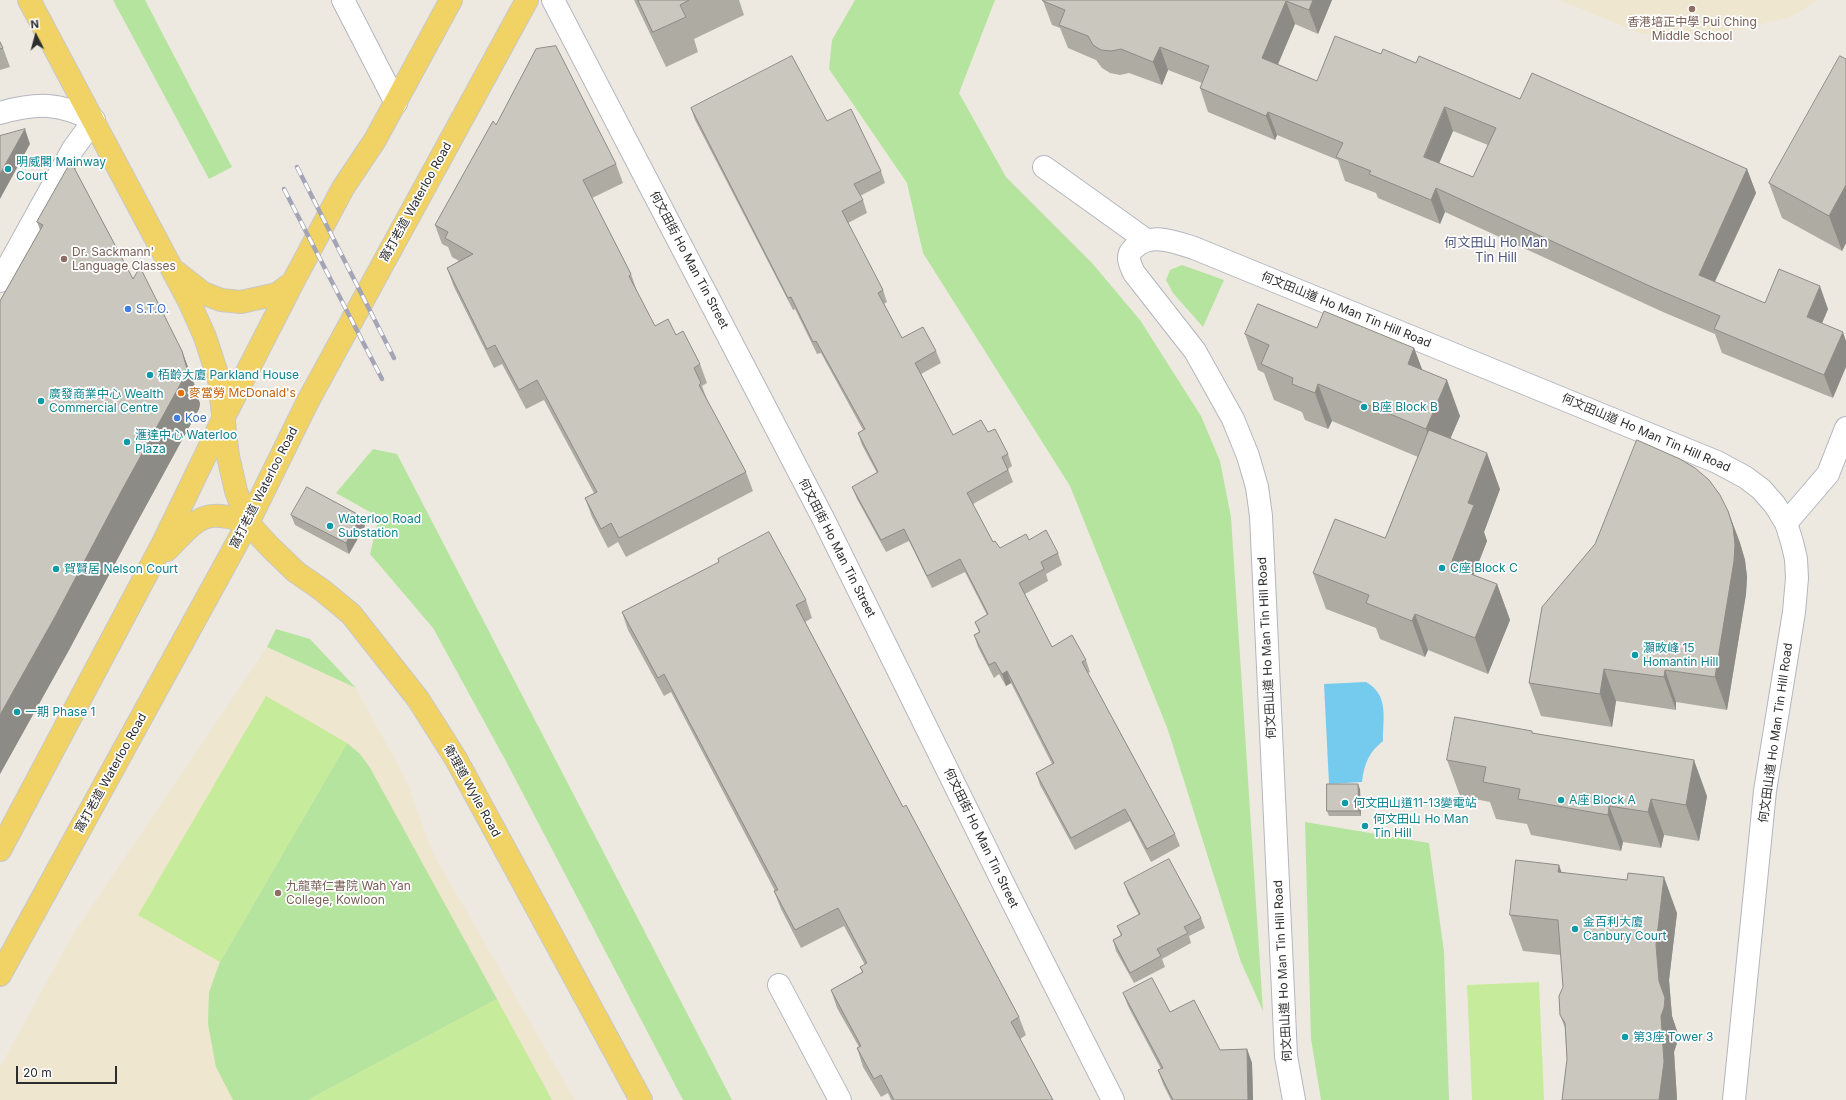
<!DOCTYPE html>
<html>
<head>
<meta charset="utf-8">
<style>
  body { margin:0 }
  #map { position:relative; width:1846px; height:1100px; overflow:hidden; background:#eee9e0; font-family:Inter,sans-serif }
  canvas { display:block }
  .north { position:absolute; left:16px; top:16px; width:40px; height:40px; -webkit-text-stroke:3px #fff; paint-order:stroke; rotate:354deg; font-size:11px; font-weight:700; line-height:16px; text-align:center; color:#2d2d2d }
  .north::after { content:''; display:block; margin:auto; width:14px; height:18px; background:#2d2d2d; clip-path:polygon(50% 0,100% 100%,50% 72%,0 100%) }
  .scale { position:absolute; left:16px; top:1066px; width:101px; height:18px; box-sizing:border-box; border:2px solid #2d2d2d; border-top:0; padding-left:5px; font-size:12px; line-height:14px; white-space:nowrap; color:#2d2d2d; -webkit-text-stroke:3px #fff; paint-order:stroke }
</style>
</head>
<body>
<div id="map">
<canvas width="1846" height="1100"></canvas>
<div class="north">N</div>
<div class="scale">20 m</div>
</div>
<script>
const g = document.querySelector('canvas').getContext('2d');
g.lineJoin = 'round';
function fillPath(path, color) { g.fillStyle = color; g.fill(path, 'evenodd'); }
function strokePath(path, color, width, dash) { g.strokeStyle = color; g.lineWidth = width; g.lineCap = dash ? 'butt' : 'round'; g.setLineDash(dash || []); g.stroke(path); }
function write(font, color, halo, rows, align = 'center') {
  g.font = font + ' Inter,"Noto Sans TC",sans-serif'; g.lineWidth = 3.5; g.setLineDash([]); g.textBaseline = 'middle'; g.strokeStyle = halo; g.fillStyle = color; for (const [text, x, y, turn = 0] of rows) {
    g.save(); g.translate(x, y); g.rotate((+turn || 0) * Math.PI / 180); g.textAlign = isNaN(turn) ? turn : align; if (halo) g.strokeText(text, 0, 0); g.fillText(text, 0, 0); g.restore();
  }
}
const education = new Path2D(`
  M1559 0H1819L1790 17 1721 34H1643Z
  M267 647 356 688 406 780 433 853 575 1100H0V1067L73 934Z`);
const green = new Path2D(`
  M113 0H145L232 167 209 179Z
  M855 0H995L959 93 1006 177 1092 263 1140 320 1201 416 1220 461 1231 517 1263 1011 1241 962 1168 730 1070 486 923 253 907 183 829 69 832 40Z
  M1182 265 1224 280 1203 327 1173 293 1166 280 1170 270Z
  M373 449 397 454 732 1100H683L508 765 433 628 370 554 379 517 336 493Z
  M276 629 310 639 356 688 267 647Z
  M347 743 359 753 369 766 497 999 308 1100H233L216 1067 208 1024 209 992 220 962Z
  M1305 822 1429 843 1444 952 1449 1100H1321L1311 1039Z`);
const pitch = new Path2D(`
  M266 696 347 743 220 962 138 915Z
  M1539 982 1544 1100H1472L1467 985Z
  M497 999 552 1100H308Z`);
const water = new Path2D(`
  M1366 682C1389 695 1383 717 1383 741 1369 752 1364 764 1362 782L1329 784 1324 684Z`);
const minor = new Path2D(`
  M343 0 396 103
  M553 0 824 520 1010 897 1113 1100
  M0 113C38 102 59 103 94 120L73 149 0 281
  M1044 167 1146 240
  M1786 523 1828 474 1846 428
  M779 985 840 1100
  M1294 1100 1286 1056 1261 516 1257 487 1248 456 1233 419 1195 351 1134 273C1130 264 1125 256 1134 248 1151 232 1175 242 1194 248L1717 462 1745 477 1761 489 1775 505 1786 523 1792 542 1796 559 1797 578 1794 612 1765 791 1734 1100`);
const major = new Path2D(`
  M29 0 189 301 205 337 219 380 228 456 236 491 248 523 270 547 296 572 322 590 351 614 418 699 456 759 641 1100
  M176 272 203 293 221 300 241 302 277 294 293 282
  M167 550C197 520 203 506 248 523
  M0 850 163 543 224 417 293 282 343 188 375 140 451 0
  M0 975 248 523 308 401 527 0`);
const rail = new Path2D(`
  M297 167 394 358
  M284 189 382 379`);
const wall = new Path2D(`
  M634 0H739L744 15 694 39 698 52 666 67Z
  M1332 0 1318 34 1295 24 1278 64 1317 81 1381 54 1416 63 1520 99 1747 169 1756 193 1715 282 1765 303 1828 309 1822 323 1833 398 1722 353 1715 334 1663 312 1445 212 1440 224 1378 198 1376 193 1345 181 1338 160 1277 135 1275 140 1208 112 1200 88 1202 83 1168 70 1162 85 1129 73 1120 75 1110 73 1102 68 1096 60 1068 48 1060 28 1052 25 1043 1ZM1453 131 1488 145 1473 177 1439 163Z
  M0 42 3 48 10 67 0 70Z
  M1846 59V243L1842 251 1782 218 1769 183Z
  M691 108 827 121 881 171 885 183 860 196 863 200 867 213 848 223 883 290 887 302 884 304 902 338 936 351 941 363 921 374 953 435 988 432 1008 454 1012 466 1008 469 1013 482 973 504 993 542 1000 548 1029 540 1058 553 1062 565 1046 574 1048 581 1025 594 1052 647 1086 660 1090 672 1088 673 1175 834 1180 846 1151 862 1130 821 1075 850 1040 785 1036 773 1052 764 1011 683 1006 686 999 674 994 678 978 647 974 635 979 632 975 622 987 615 965 572 932 588 909 541 886 552 857 499 852 487 877 473 862 445 858 433 863 430 821 353 817 354 795 309 793 310 695 120Z
  M496 125 616 164 623 183 592 198 631 274 638 294 655 326 676 335 700 364 707 383 702 386 708 402 746 472 753 491 626 557 618 542 608 548 592 517 585 498 594 493 544 400 526 409 502 364 494 368 454 287 447 268 459 261 452 257 448 247 442 244 435 225Z
  M71 162 133 279 182 351 195 386 200 404 199 409 135 526 69 650 0 774V301L40 230 37 222Z
  M1317 328 1414 348 1422 370 1460 416 1450 439 1500 489 1484 532 1487 541 1474 575 1497 584 1510 620 1488 674 1428 650 1425 657 1380 639 1376 628 1326 609 1313 573 1385 538 1418 457 1332 421 1328 429 1305 420 1302 412 1274 400 1264 373 1258 370 1245 334Z
  M1728 511 1740 543 1745 560 1747 577 1746 594 1727 710 1676 702V710L1616 701 1612 727 1541 716 1529 683Z
  M291 515 361 516 365 526 349 554 295 525Z
  M718 559 806 600 812 618 805 622 903 807 1019 1017 1026 1035 1020 1039 1053 1100H891L888 1093 881 1097 863 1067 857 1048 859 1047 837 1008 831 990 862 972 860 967 865 965 844 926 801 948 781 909 774 891H775L671 692 664 696 628 630 622 612 719 563Z
  M1533 733 1707 796 1699 841 1664 835 1661 848 1623 842 1621 851 1531 835 1527 824 1496 819 1490 802 1460 796 1447 760Z
  M1360 789 1361 816H1329L1327 811Z
  M1562 872 1677 913 1669 980 1672 1016 1678 1034 1677 1043 1674 1052 1677 1098 1567 1059 1565 1028 1560 1015 1563 987 1561 955 1523 951 1510 915Z
  M1124 883 1201 918 1205 928 1189 936 1191 943 1162 959 1165 967 1134 983 1116 951 1113 940 1121 936 1117 926 1139 915 1128 894Z
  M1123 993 1170 1012 1220 1050 1247 1049 1252 1063 1253 1100H1171L1163 1084 1158 1070 1161 1069 1128 1006Z`);
const shadedWall = new Path2D(`
  M1313 0H1332L1318 34 1309 10Z
  M1286 1 1295 24 1271 81 1262 58Z
  M1160 47 1168 70 1162 85 1153 62Z
  M1445 107 1453 131 1432 180 1424 157Z
  M1268 112 1277 135 1275 140 1266 116Z
  M25 129 30 144 0 199V174Z
  M1747 169 1756 193 1707 298 1699 275Z
  M1846 185V243L1842 251 1829 216Z
  M1436 188 1445 212 1440 224 1431 200Z
  M1820 286 1828 309 1815 340 1807 317Z
  M1843 332 1846 341V367L1833 398 1824 375Z
  M1414 348 1428 385 1408 364Z
  M182 351 195 386 200 404 199 409 135 526 69 650 0 774V715Z
  M1447 380 1460 416 1439 465 1426 429Z
  M1318 384 1332 421 1328 429 1315 393Z
  M1487 453 1500 489 1484 532 1487 541 1463 602 1450 566 1468 503Z
  M1728 511 1740 543 1745 560 1747 577 1746 594 1727 710 1715 677Z
  M361 516 365 526 349 554 346 543Z
  M1497 584 1510 620 1488 674 1475 638Z
  M1415 614 1428 650 1425 657 1412 621Z
  M1604 669 1616 701 1612 727 1600 694Z
  M1665 670 1676 702V710L1664 677Z
  M1007 671 1011 683 1006 686 1002 674Z
  M1694 760 1707 796 1699 841 1686 805Z
  M1358 784 1360 789 1361 816 1359 811Z
  M1651 799 1664 835 1661 848 1648 812Z
  M1609 806 1623 842 1621 851 1608 815Z
  M1559 865 1572 901 1558 872Z
  M1664 877 1677 913 1669 980 1672 1016 1678 1034 1677 1043 1674 1052 1677 1100H1659V981L1656 945Z
  M1247 1049 1252 1063 1253 1100H1248Z`);
const building = new Path2D(`
  M638 0H689L680 5 686 17 653 32Z
  M1043 0H1313L1309 10 1286 1 1262 58 1317 81 1335 36 1381 54 1383 49 1416 63 1419 56 1520 99 1532 73 1747 169 1699 275 1765 303 1779 269 1820 286 1807 317 1843 332 1824 375 1714 329 1720 316 1654 288 1436 188 1431 200 1369 174 1371 171 1336 157 1343 143 1268 112 1266 116 1200 88 1209 66 1160 47 1153 62 1121 49 1111 51 1101 50 1093 45 1088 36 1059 25 1065 10 1043 1ZM1445 107 1496 128 1473 177 1424 157Z
  M0 42 3 48 0 49Z
  M556 46 616 164 583 180 631 274 629 276 655 326 668 319 676 335 683 331 700 364 694 368 701 383 699 385 746 472 619 538 611 523 601 529 585 498 597 492 537 380 519 390 495 345 487 349 447 268 473 254 445 238 448 232 435 225 493 121 496 125 536 49Z
  M792 56 827 121 851 109 881 171 854 184 863 200 842 211 883 290 878 293 902 338 923 327 936 351 915 363 953 435 981 420 988 432 995 429 1008 454 1002 457 1008 470 967 493 993 542 995 541 1000 548 1026 534 1029 540 1046 530 1058 553 1041 562 1044 569 1019 583 1052 647 1072 635 1086 660 1082 662 1175 834 1147 849 1125 809 1071 838 1036 773 1054 763 1007 671 1002 674 995 662 989 665 974 635 980 632 975 622 988 614 960 559 927 576 904 529 881 540 852 487 878 472 858 433 865 429 816 341 813 342 791 297 788 298 691 108Z
  M1840 56 1846 59V185L1829 216 1769 183Z
  M25 129 0 174V136Z
  M71 162 133 279 140 267 182 351 187 369 186 374 122 490 56 615 0 715V301L43 225 37 222Z
  M1258 304 1317 328 1324 311 1414 348 1408 364 1447 380 1426 429 1318 384 1315 393 1292 384 1293 378 1261 364 1269 345 1245 334Z
  M1429 430 1487 453 1468 503 1474 505 1450 566 1497 584 1475 638 1415 614 1412 621 1366 603 1369 595 1313 573 1335 519 1385 538Z
  M1637 440 1680 459 1695 468 1709 480 1720 495 1728 511 1733 527 1735 544 1734 561 1715 677 1665 670 1664 677 1604 669 1600 694 1529 683 1542 607 1595 544Z
  M307 487 361 516 346 543 291 515Z
  M769 532 806 600 796 605 903 807 906 805 1019 1017 1011 1022 1053 1100H894L881 1075 874 1079 857 1048 861 1046 831 990 863 972 860 967 867 963 838 908 795 930 774 891 778 890 664 674 658 678 622 612 719 562 718 559Z
  M1455 717 1532 731V733L1694 760 1686 805 1651 799 1648 812 1609 806 1608 815 1518 799 1520 789 1483 782 1486 767 1447 760Z
  M1327 784H1358L1359 811H1327Z
  M1169 859 1201 918 1184 927 1188 933 1157 949 1161 956 1130 973 1113 940 1122 935 1117 926 1140 914 1124 883Z
  M1516 860 1559 865 1558 872 1627 880 1628 873 1664 877 1656 945 1659 981 1665 998 1664 1008 1661 1016 1664 1062 1659 1100H1562L1567 1059 1565 1023 1560 1015 1559 996 1563 987 1558 920 1510 915Z
  M1152 978 1170 1012 1194 1000 1220 1050 1247 1049 1248 1100H1173L1158 1070 1163 1068 1123 993Z`);
const markers = [
  [1692,9,4,"#8d6e63"],
  [8,169,4,"#0f9aa8"],
  [64,259,4,"#8d6e63"],
  [128,309,4,"#3f7fe0"],
  [150,375,4,"#0f9aa8"],
  [181,393,4,"#e8710a"],
  [41,401,4,"#0f9aa8"],
  [1364,407,4,"#0f9aa8"],
  [177,418,4,"#3f7fe0"],
  [127,442,4,"#0f9aa8"],
  [330,526,4,"#0f9aa8"],
  [1442,568,4,"#0f9aa8"],
  [56,569,4,"#0f9aa8"],
  [1635,655,4,"#0f9aa8"],
  [17,712,4,"#0f9aa8"],
  [1561,800,4,"#0f9aa8"],
  [1345,803,4,"#0f9aa8"],
  [1365,826,4,"#0f9aa8"],
  [278,893,4,"#8d6e63"],
  [1575,929,4,"#0f9aa8"],
  [1625,1037,4,"#0f9aa8"]
];
const educationNames = [
  ["香港培正中學 Pui Ching",1692,22,"center"],
  ["Middle School",1692,36,"center"],
  ["Dr. Sackmann'",72,252],
  ["Language Classes",72,266],
  ["九龍華仁書院 Wah Yan",286,886],
  ["College, Kowloon",286,900]
];
const cultureNames = [
  ["明威閣 Mainway",16,162],
  ["Court",16,176],
  ["栢齡大廈 Parkland House",158,375],
  ["廣發商業中心 Wealth",49,394],
  ["Commercial Centre",49,408],
  ["B座 Block B",1372,407],
  ["滙達中心 Waterloo",135,435],
  ["Plaza",135,449],
  ["Waterloo Road",338,519],
  ["Substation",338,533],
  ["C座 Block C",1450,568],
  ["賀賢居 Nelson Court",64,569],
  ["灝畋峰 15",1643,648],
  ["Homantin Hill",1643,662],
  ["一期 Phase 1",25,712],
  ["A座 Block A",1569,800],
  ["何文田山道11-13變電站",1353,803],
  ["何文田山 Ho Man",1373,819],
  ["Tin Hill",1373,833],
  ["金百利大廈",1583,922],
  ["Canbury Court",1583,936],
  ["第3座 Tower 3",1633,1037]
];
const streetNames = [
  ["窩打老道 Waterloo Road",416,202,-61],
  ["何文田街 Ho Man Tin Street",689,260,62],
  ["何文田山道 Ho Man Tin Hill Road",1346,310,22],
  ["何文田山道 Ho Man Tin Hill Road",1646,433,23],
  ["窩打老道 Waterloo Road",264,488,-63],
  ["何文田街 Ho Man Tin Street",837,548,63],
  ["何文田山道 Ho Man Tin Hill Road",1267,648,-93],
  ["何文田山道 Ho Man Tin Hill Road",1776,733,-82],
  ["窩打老道 Waterloo Road",111,773,-61],
  ["衛理道 Wylie Road",472,791,61],
  ["何文田街 Ho Man Tin Street",981,838,64],
  ["何文田山道 Ho Man Tin Hill Road",1283,971,-93]
];
const shopNames = [
  ["S.T.O.",136,309],
  ["Koe",185,418]
];
const foodNames = [
  ["麥當勞 McDonald's",189,393]
];
const neighbourhoodNames = [
  ["何文田山 Ho Man",1496,243],
  ["Tin Hill",1496,258]
];
fillPath(education, '#efe6d0');
fillPath(green, '#b4e49e');
fillPath(pitch, '#c6eb9a');
fillPath(water, '#75cbee');
strokePath(minor, '#b3b6c0', 24);
strokePath(major, '#c8c8c8', 24);
strokePath(minor, '#fff', 22);
strokePath(major, '#f0d364', 22);
strokePath(rail, '#a3a5b7', 4.5);
strokePath(rail, '#fff', 3, [9]);
fillPath(wall, '#aeaba3');
fillPath(shadedWall, '#8d8b85');
fillPath(building, '#cac7be');
strokePath(building, '#8d8b85', 1);
for (const [x, y, r, color] of markers) { const dot = new Path2D(); dot.arc(x, y, r, 0, 2 * Math.PI); g.fillStyle = color; g.fill(dot); strokePath(dot, '#fff', 1.5); }
write('12px', '#785e54', '#fff', educationNames, 'left');
write('12px', '#0d838f', '#fff', cultureNames, 'left');
write('12px', '#2d2d2d', '#fff', streetNames);
write('12px', '#366cbe', '#fff', shopNames, 'left');
write('12px', '#c56008', '#fff', foodNames, 'left');
write('13px', '#4d557e', '#fff', neighbourhoodNames);
</script>
</body>
</html>
